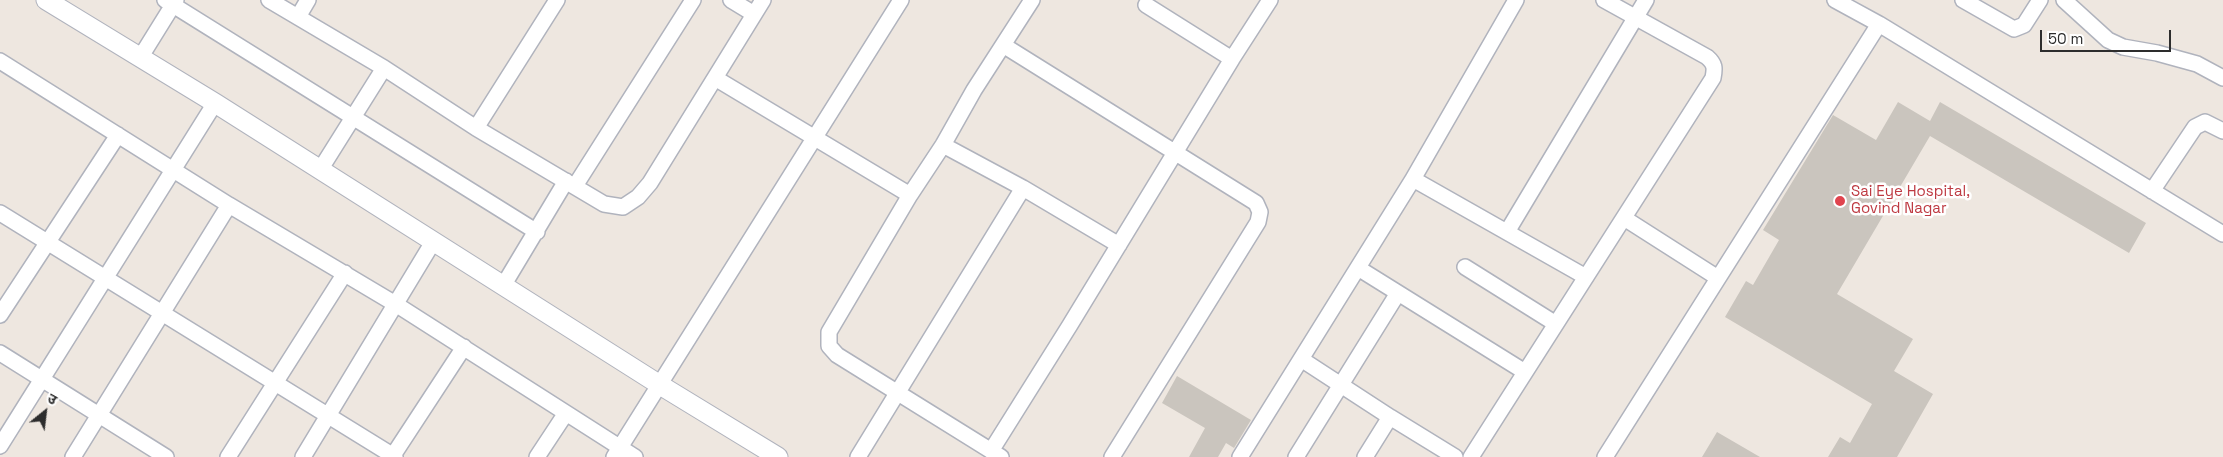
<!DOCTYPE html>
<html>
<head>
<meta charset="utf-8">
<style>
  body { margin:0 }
  #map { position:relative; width:2223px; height:457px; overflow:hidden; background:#eee7e0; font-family:"Space Grotesk","Noto Sans Devanagari",sans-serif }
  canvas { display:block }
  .north { position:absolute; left:20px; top:387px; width:50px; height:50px; -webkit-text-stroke:4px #fff; paint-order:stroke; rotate:29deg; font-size:14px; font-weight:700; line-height:20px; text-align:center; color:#2d2d2d }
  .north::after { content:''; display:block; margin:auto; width:18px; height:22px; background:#2d2d2d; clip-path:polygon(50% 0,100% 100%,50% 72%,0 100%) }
  .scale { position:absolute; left:2040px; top:30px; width:131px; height:22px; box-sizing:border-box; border:2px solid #2d2d2d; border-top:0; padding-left:6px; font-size:15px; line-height:18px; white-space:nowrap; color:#2d2d2d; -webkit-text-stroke:4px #fff; paint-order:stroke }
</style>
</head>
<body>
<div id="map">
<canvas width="2223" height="457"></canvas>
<div class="north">उ</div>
<div class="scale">50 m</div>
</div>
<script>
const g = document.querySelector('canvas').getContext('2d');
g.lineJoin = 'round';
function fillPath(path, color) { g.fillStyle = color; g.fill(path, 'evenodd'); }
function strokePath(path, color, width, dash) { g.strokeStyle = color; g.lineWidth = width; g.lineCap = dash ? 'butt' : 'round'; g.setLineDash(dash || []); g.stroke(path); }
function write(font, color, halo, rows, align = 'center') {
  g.font = font + ' "Space Grotesk",sans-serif'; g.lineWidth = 5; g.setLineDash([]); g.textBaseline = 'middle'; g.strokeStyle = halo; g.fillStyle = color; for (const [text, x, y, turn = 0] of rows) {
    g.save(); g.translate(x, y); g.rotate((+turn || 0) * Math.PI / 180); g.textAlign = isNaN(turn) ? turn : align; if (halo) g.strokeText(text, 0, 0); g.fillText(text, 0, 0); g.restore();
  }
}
const building = new Path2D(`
  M1898 102 1930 121 1940 102 2146 223 2129 253 1930 136 1837 294 1913 339 1894 371 1933 394 1897 457H1828L1840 437 1850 443 1872 404 1725 317 1746 281 1753 285 1779 240 1763 230 1833 115 1876 140Z
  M1177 376 1251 420 1234 448 1226 443 1218 457H1189L1205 428 1162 403Z
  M1717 432 1760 457H1702Z`);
const minor = new Path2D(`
  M165 0 537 232
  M269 0 384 68 476 128 604 204 623 207 638 197 650 183 763 0
  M731 0 754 14
  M1835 0 1879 24 2223 234
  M1963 0 2014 29 2024 25 2040 0
  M2064 0 2108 40 2123 47 2157 53 2197 64 2223 78
  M298 17 308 0
  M1003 45 1256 203 1260 212 1258 222 1112 457
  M140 58 176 0
  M1232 59 1270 0
  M0 61 229 205 397 305 635 457
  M715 78 910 195
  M476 128 557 0
  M320 170 384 68
  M1413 179 1586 277
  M575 186 693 0
  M1023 188 1119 245
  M2152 191 2195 127 2205 122 2223 131
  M0 213 395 457
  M1624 218 1718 278
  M1507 232 1646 0
  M1465 267 1556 324
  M1358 268 1525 372
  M503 286 566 181
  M0 315 118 135
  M0 353 166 457
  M1301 359 1390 417
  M0 446 215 103
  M991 451 1070 325 1232 59 1146 5
  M73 457 229 205
  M228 457 345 273
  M303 457 433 242
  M392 457 464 347
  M537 457 566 413
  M614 457 901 0
  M858 457 1023 188 943 145
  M1001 457 837 355 829 346V332L910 195 943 145 974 90 1032 0
  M1240 457 1413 179 1516 0
  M1296 457 1398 293
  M1365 457 1390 417 1455 457
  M1471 457 1713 78C1715 68 1715 64 1707 57L1604 0
  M1605 457 1879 24`);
const tertiary = new Path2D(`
  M46 0 215 103 660 385 778 457`);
const markers = [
  [1840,201,6,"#e0444e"]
];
const healthNames = [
  ["Sai Eye Hospital,",1851,192],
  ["Govind Nagar",1851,209]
];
fillPath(building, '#cac5be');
strokePath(minor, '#b0b3bd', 18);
strokePath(tertiary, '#b0b3bd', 21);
strokePath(minor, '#fff', 15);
strokePath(tertiary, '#fff', 19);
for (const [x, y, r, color] of markers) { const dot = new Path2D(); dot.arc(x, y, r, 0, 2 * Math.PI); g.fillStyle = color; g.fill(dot); strokePath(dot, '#fff', 2); }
write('15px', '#be3a42', '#fff', healthNames, 'left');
</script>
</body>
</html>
